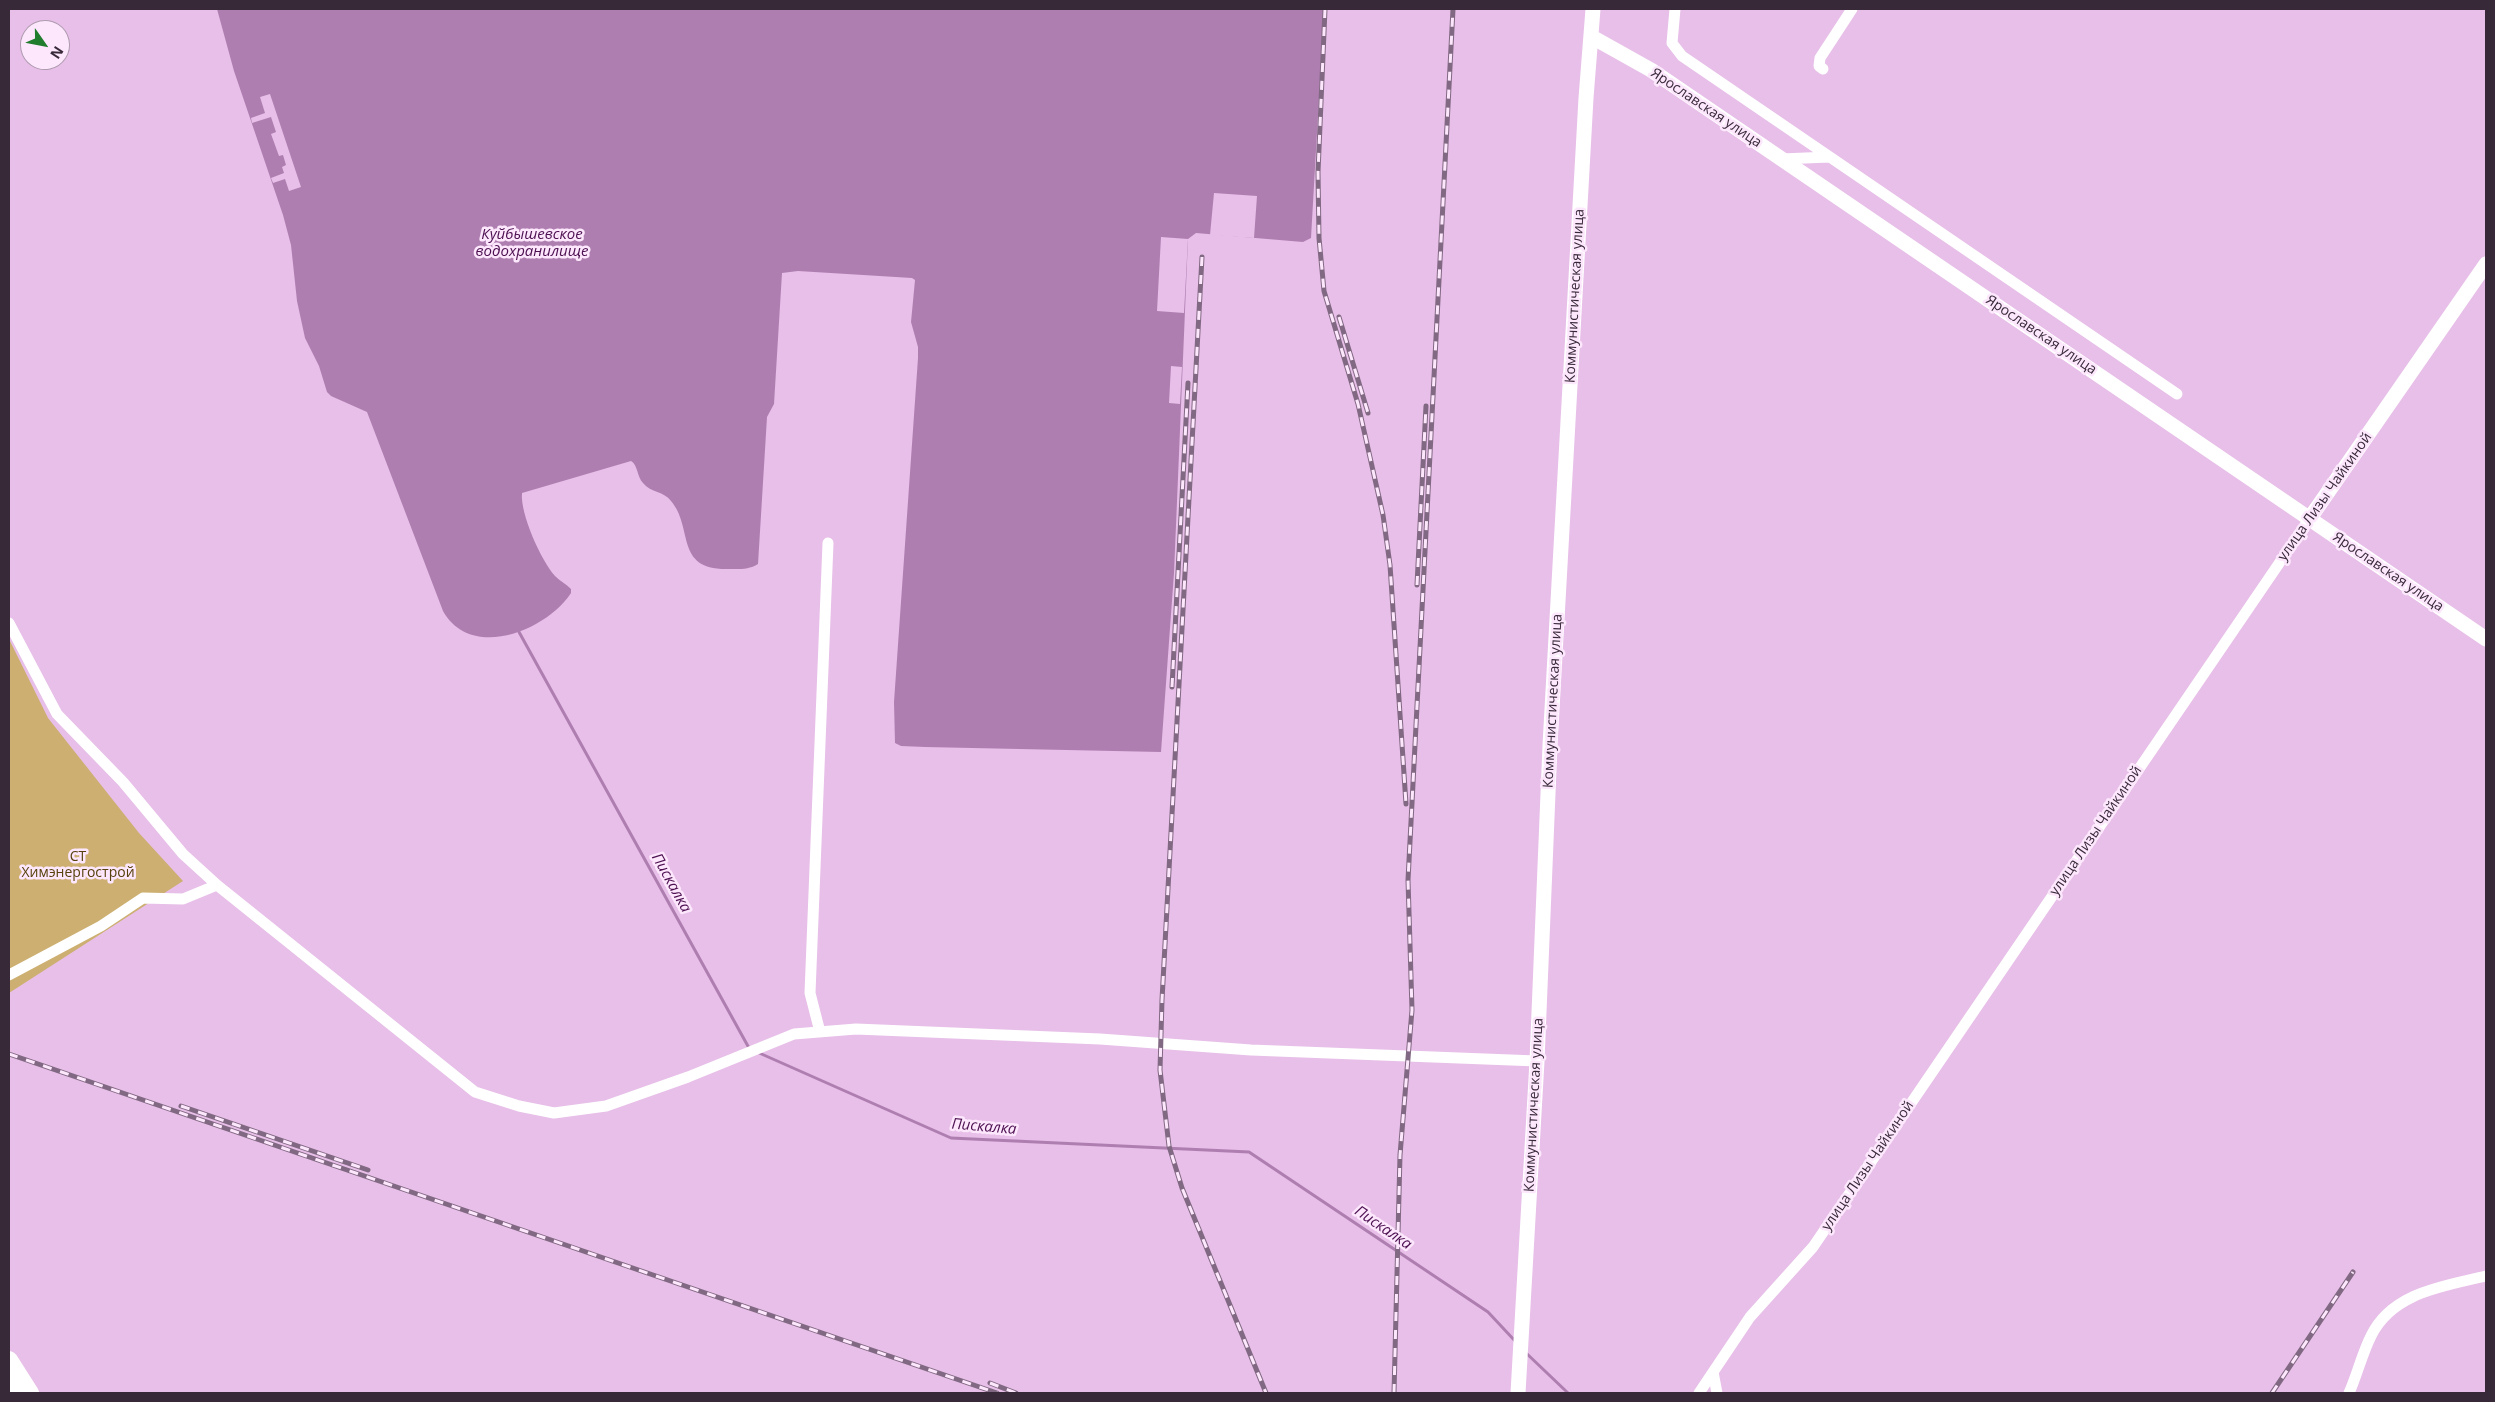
<!DOCTYPE html>
<html>
<head>
<meta charset="utf-8">
<style>
  body { margin:0 }
  #map { position:relative; width:2495px; height:1402px; overflow:hidden; background:#e7bfe8; font-family:"Open Sans",sans-serif }
  canvas { display:block }
  .frame { position:absolute; inset:0; border:10px solid #382939; pointer-events:none }
  .north { position:absolute; left:20px; top:20px; width:50px; height:50px; box-sizing:border-box; background:#fce7fc; border:1px solid #ae9bae; border-radius:50%; rotate:123deg; font-size:14px; font-weight:700; line-height:20px; text-align:center; color:#382939 }
  .north::after { content:''; display:block; margin:auto; width:18px; height:22px; background:#207d2d; clip-path:polygon(50% 0,100% 100%,50% 72%,0 100%) }
</style>
</head>
<body>
<div id="map">
<canvas width="2495" height="1402"></canvas>
<div class="frame"></div>
<div class="north">N</div>
</div>
<script>
const g = document.querySelector('canvas').getContext('2d');
g.lineJoin = 'round';
function fillPath(path, color) { g.fillStyle = color; g.fill(path, 'evenodd'); }
function strokePath(path, color, width, dash) { g.strokeStyle = color; g.lineWidth = width; g.lineCap = dash ? 'butt' : 'round'; g.setLineDash(dash || []); g.stroke(path); }
function write(font, color, halo, rows, align = 'center') {
  g.font = font + ' "Open Sans",sans-serif'; g.lineWidth = 5; g.setLineDash([]); g.textBaseline = 'middle'; g.strokeStyle = halo; g.fillStyle = color; for (const [text, x, y, turn = 0] of rows) {
    g.save(); g.translate(x, y); g.rotate((+turn || 0) * Math.PI / 180); g.textAlign = isNaN(turn) ? turn : align; if (halo) g.strokeText(text, 0, 0); g.fillText(text, 0, 0); g.restore();
  }
}
const green = new Path2D(`
  M9 639 48 718 139 833 183 881 9 993Z`);
const water = new Path2D(`
  M217 9H1324L1311 238 1303 242 1196 233 1188 239 1174 573 1161 752 925 747 901 746 895 743 894 702 918 358V347L911 322 915 280 912 278 798 271 782 273 774 404 767 417 758 564C749 570 738 569 728 569 674 570 694 528 671 501 664 491 651 493 643 483 637 477 638 465 631 461L522 493C520 514 541 560 555 576 560 581 566 584 571 589V593C546 631 471 661 443 611L367 412 331 396 327 392 319 366 305 338 297 301 291 245 283 215 234 71Z`);
const pier = new Path2D(`
  M270 94 301 187 289 191 285 179 273 183 271 178 284 173 282 167 286 165 283 155 279 156 271 134 276 132 271 117 252 123 251 118 265 113 260 97Z
  M1214 193 1257 196 1254 238 1210 235Z
  M1161 237 1188 239 1184 313 1157 311Z
  M1171 366 1182 367 1180 404 1169 403Z`);
const stream = new Path2D(`
  M519 632 749 1048
  M757 1052 951 1138 1249 1152 1488 1312 1516 1342
  M1525 1352 1568 1393`);
const minor = new Path2D(`
  M1675 9 1672 43 1682 56 2177 394
  M1823 69 1819 66 1820 58 1852 9
  M1782 159 1829 157
  M9 623 57 714 123 782 183 854 217 885 475 1092 519 1106 554 1113 606 1106 688 1077 794 1034 856 1029 1100 1039 1251 1050 1537 1061
  M9 975 101 926 143 898 183 899 217 885
  M820 1032 810 993 828 543
  M1713 1372 1717 1393
  M1699 1393 1750 1317 1813 1247 2310 518
  M2349 1393C2357 1375 2362 1354 2371 1336 2392 1292 2445 1286 2486 1276`);
const major = new Path2D(`
  M1592 37 1651 70 2486 639
  M2310 518 2486 264
  M1518 1393 1537 1061 1550 745 1586 98 1593 9`);
const highway = new Path2D(`
  M9 1360 30 1393
  M9 1387 13 1393`);
const rail = new Path2D(`
  M1325 9 1318 172 1319 238 1324 291 1358 404 1383 515 1390 565 1406 804
  M1202 257 1162 1000 1160 1070 1169 1146 1182 1188 1266 1393
  M1339 317 1368 413
  M1417 585 1426 406
  M1172 687 1188 383
  M9 1054 997 1393
  M181 1106 368 1170
  M990 1383 1016 1393
  M1394 1393 1400 1155 1412 1010 1408 880 1453 9
  M2272 1393 2353 1272`);
const streetNames = [
  ["Ярославская улица",1706,108,34],
  ["Коммунистическая улица",1575,296,-87],
  ["Ярославская улица",2041,335,34],
  ["улица Лизы Чайкиной",2325,497,-55],
  ["Ярославская улица",2388,572,34],
  ["Коммунистическая улица",1553,701,-87],
  ["улица Лизы Чайкиной",2096,831,-56],
  ["Коммунистическая улица",1534,1105,-87],
  ["улица Лизы Чайкиной",1868,1166,-56]
];
const parkNames = [
  ["СТ",78,857],
  ["Химэнергострой",78,873]
];
const waterNames = [
  ["Куйбышевское",532,235],
  ["водохранилище",532,252],
  ["Пискалка",671,883,61],
  ["Пискалка",984,1127,5],
  ["Пискалка",1383,1228,34]
];
fillPath(green, '#ccaf71');
fillPath(water, '#ae7eb0');
fillPath(pier, '#e7bfe8');
strokePath(stream, '#ae7eb0', 3);
strokePath(minor, '#fff', 11);
strokePath(major, '#fff', 15);
strokePath(highway, '#fff', 18);
strokePath(rail, '#826983', 5);
strokePath(rail, '#fce7fc', 3, [9]);
write('14px', '#382939', '#fce7fc', streetNames);
write('14px', '#57420d', '#fce7fc', parkNames);
write('italic 15px', '#4d1051', '#fce7fc', waterNames);
</script>
</body>
</html>
